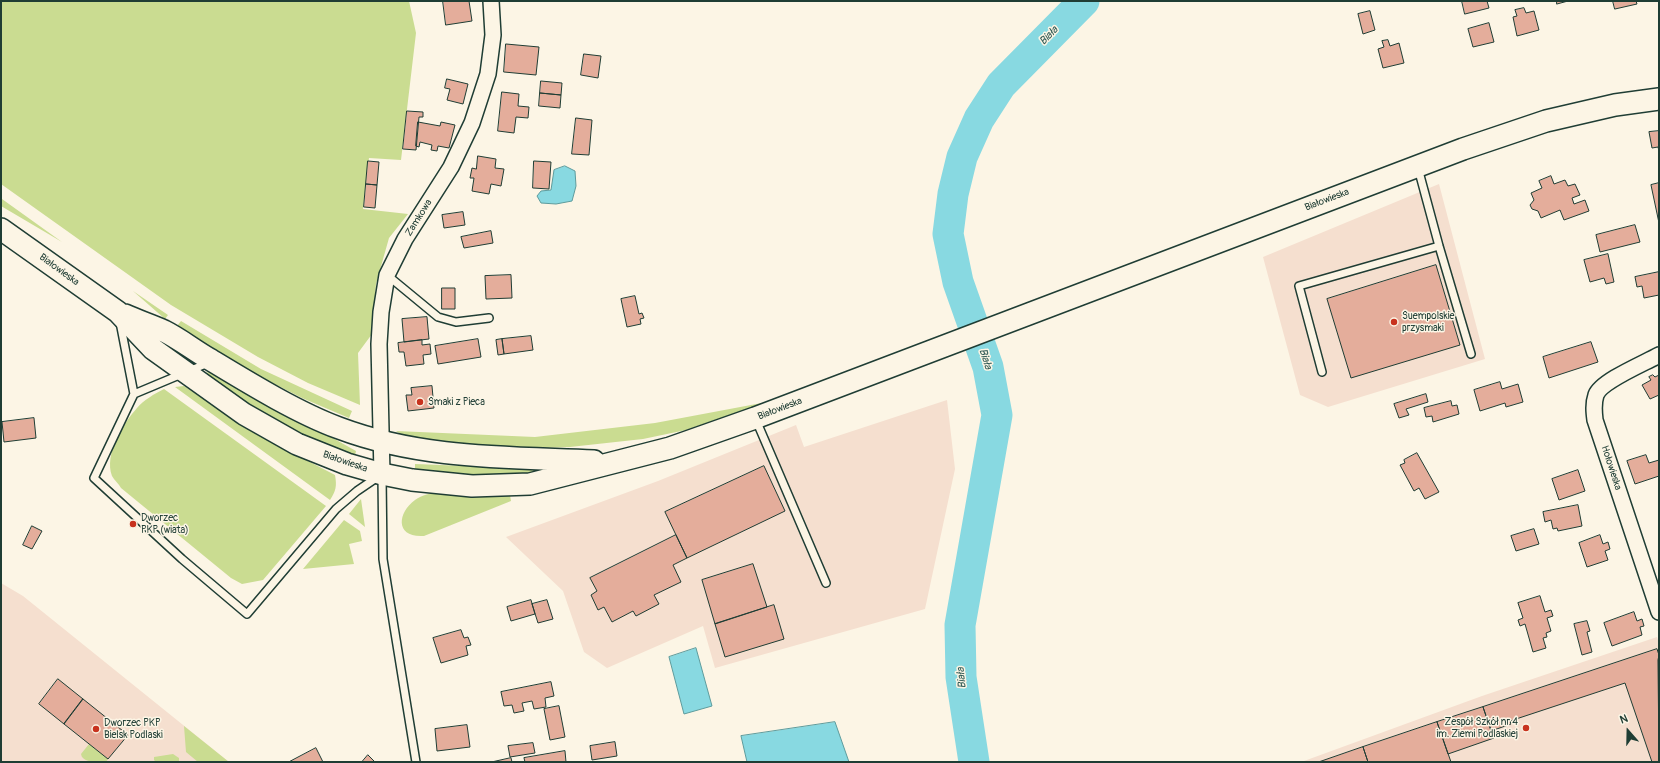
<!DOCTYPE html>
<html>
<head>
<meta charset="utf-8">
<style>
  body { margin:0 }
  #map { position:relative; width:1660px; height:763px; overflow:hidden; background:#fcf5e5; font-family:Pangolin,sans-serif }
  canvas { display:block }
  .frame { position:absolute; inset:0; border:2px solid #1f3d34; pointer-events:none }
  .north { position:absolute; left:1608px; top:711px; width:40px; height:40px; -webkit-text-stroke:3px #fcf5e5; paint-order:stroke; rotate:340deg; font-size:11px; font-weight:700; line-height:16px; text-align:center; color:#1f3d34 }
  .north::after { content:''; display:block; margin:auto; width:14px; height:18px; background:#1f3d34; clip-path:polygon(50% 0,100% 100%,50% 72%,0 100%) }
</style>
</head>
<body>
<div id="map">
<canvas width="1660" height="763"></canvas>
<div class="frame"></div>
<div class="north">N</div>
</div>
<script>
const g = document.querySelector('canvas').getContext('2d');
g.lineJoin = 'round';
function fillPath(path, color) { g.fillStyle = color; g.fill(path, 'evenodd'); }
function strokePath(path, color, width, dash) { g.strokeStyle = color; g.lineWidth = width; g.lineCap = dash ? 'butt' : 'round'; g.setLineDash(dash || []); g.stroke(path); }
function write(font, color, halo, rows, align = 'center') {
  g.font = font + ' Pangolin,sans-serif'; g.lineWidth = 3; g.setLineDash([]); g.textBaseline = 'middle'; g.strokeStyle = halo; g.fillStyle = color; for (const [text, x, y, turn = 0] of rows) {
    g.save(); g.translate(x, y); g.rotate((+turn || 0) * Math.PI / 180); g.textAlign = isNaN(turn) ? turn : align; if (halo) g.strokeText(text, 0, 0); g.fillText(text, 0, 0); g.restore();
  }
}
const built = new Path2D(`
  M1439 184 1485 359 1328 407 1300 395 1263 257Z
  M947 400 955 469 925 609 715 668 703 626 607 668 584 652 563 591 506 537 658 481 796 425 804 447Z
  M1 583 23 596 229 762H1Z
  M1657 637 1659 643V762H1304V761L1482 696Z`);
const green = new Path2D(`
  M1 1H409L416 33 401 160 369 158 363 209 408 214 389 238 376 284 372 334 358 353 360 405 308 383 258 357 171 305 1 184Z
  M1 198 2 199 62 242 1 206Z
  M133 291 168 315 165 319Z
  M181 321 261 369 352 411 349 418 302 398 257 375 177 326Z
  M209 372 216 373 356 451 355 456C298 435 252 408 202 374Z
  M184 386 258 435 335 475C337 486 336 491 330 500L175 387Z
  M164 389 326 506 263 580 242 584 231 578 121 488C119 484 114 480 112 476 104 454 123 424 137 408 144 400 154 394 164 389Z
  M767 402 686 430 643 439 570 447 515 449 461 445 402 435 396 431 535 437 655 423Z
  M415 464 568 470 506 475H463L415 470Z
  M439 492 510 495 511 501 424 536C395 538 397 513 415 500 422 495 431 493 439 492Z
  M361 499 365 527 349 514Z
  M344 520 360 531 362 541 349 544 354 564 303 569Z
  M184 726 229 762H198L186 752Z
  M89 744 108 759 106 762C97 762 82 763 81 754Z
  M173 754 179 758V762H156L154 760V757Z`);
const water = new Path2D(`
  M565 166 575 171 576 186 572 201 556 204 541 203 537 196 541 191 551 190 554 170Z
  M696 648 712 706 684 714 669 657Z
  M835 722 849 762H747L741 736Z`);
const river = new Path2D(`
  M974 762 961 677 960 625 997 415 988 367 958 282 948 234 953 194 962 157 979 119 1001 85 1084 1`);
const building = new Path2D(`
  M443 1H469L472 21 446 25Z
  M1462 1H1487L1489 8 1465 14Z
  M1557 1H1568L1557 4Z
  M1613 1H1636L1637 4 1615 9Z
  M1524 8 1526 13 1534 11 1539 30 1517 36 1513 17 1517 16 1515 10Z
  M1370 11 1375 30 1363 34 1358 14Z
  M1489 23 1494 42 1473 47 1468 29Z
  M1388 40 1390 46 1399 43 1404 63 1383 68 1378 49 1384 47 1382 41Z
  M506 44 539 47 536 75 504 72Z
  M584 54 601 56 598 78 581 75Z
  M447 79 468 84 463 104 447 100 450 89 445 88Z
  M541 81 562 83 561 95 540 93Z
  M502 92 519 94 518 106 529 107 528 118 516 117 514 133 498 131Z
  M540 93 561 95 560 108 539 106Z
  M407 111 423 112V117H419L416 150 403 149Z
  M576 118 592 120 589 155 572 154Z
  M418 122 440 126 441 122 455 125 449 148 438 146 437 151 431 150 432 145 420 142 419 147 416 146Z
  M1659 131V151L1658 147 1652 148 1649 132Z
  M478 156 496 159 495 168 504 169 501 186 491 184 489 194 472 191 474 178H470L472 168 476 169Z
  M368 161 379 162 377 185 366 184Z
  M534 161 551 162 549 189 533 188Z
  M1551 176 1554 184 1565 180 1568 186 1575 184 1580 195 1572 198 1574 204 1585 200 1589 211 1564 220 1560 210 1541 218 1538 211 1532 209 1530 205 1534 200 1531 193 1542 188 1539 181Z
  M1659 183V223L1651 185Z
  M366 184 377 185 375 208 364 207Z
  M463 212 465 225 444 228 442 215Z
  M1635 225 1640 242 1600 252 1596 235Z
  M491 231 493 243 464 248 461 237Z
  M1608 254 1614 282 1606 284 1604 278 1590 282 1584 260Z
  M1436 265 1460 345 1351 378 1327 299Z
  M1659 272V295L1644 298 1642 286 1637 287 1635 277Z
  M511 275 512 298 486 299 485 276Z
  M442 288H455V309H442Z
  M635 296 639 314 642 313 644 318 640 319 641 324 627 327 621 299Z
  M427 317 429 339 404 342 402 319Z
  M531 336 533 350 504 354 502 339Z
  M478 339 481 357 438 364 435 346Z
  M502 339 504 354 498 355 496 340Z
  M422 340V345L430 344 431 354 423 355 424 364 406 366 404 352H399L398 343Z
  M1591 342 1598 362 1549 378 1543 357Z
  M1653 375 1655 377 1659 375V395L1650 399 1642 385 1651 380 1649 377Z
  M1500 382 1502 389 1518 384 1523 402 1506 407 1505 403 1480 411 1474 390Z
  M432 386 434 408 408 411 406 395H412L411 388Z
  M1426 394 1428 402 1406 409 1409 415 1399 418 1394 404Z
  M1451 401 1452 406 1457 405 1459 414 1433 422 1432 416 1426 417 1424 408Z
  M34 418 36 438 4 442 2 422Z
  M1417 453 1439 492 1425 499 1419 488 1414 491 1400 465 1405 463 1404 460Z
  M1646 455 1649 463 1659 460V476L1635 484 1627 461Z
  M764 466 785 511 687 558 665 512Z
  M1578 470 1585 491 1559 500 1552 479Z
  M1578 505 1582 526 1558 531 1557 528 1553 529 1551 520 1545 522 1543 512Z
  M32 526 42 531 32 549 23 545Z
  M1534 529 1539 544 1516 551 1511 536Z
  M676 535 687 558 673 565 681 582 654 595 659 604 636 616 633 611 612 622 604 607 598 610 591 595 597 591 590 578Z
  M1600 535 1603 544 1608 542 1610 549 1605 551 1608 560 1587 567 1579 543Z
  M753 564 767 607 715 624 702 580Z
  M1540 596 1545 612 1551 610 1553 616 1547 618 1551 631 1546 633 1547 637 1543 638 1546 648 1533 652 1525 624 1520 626 1518 620 1523 618 1518 603Z
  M531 600 535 614 511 621 507 607Z
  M547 600 553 619 538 623 532 604Z
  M774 605 784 639 725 657 715 624Z
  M1634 612 1637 621 1642 619 1644 626 1640 627 1642 635 1612 646 1604 623Z
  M1587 621 1590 631 1587 632 1592 652 1582 655 1574 624Z
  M461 630 464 638 468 637 471 645 466 646 468 655 441 663 433 638Z
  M1657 649 1659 655 1658 660 1659 762H1652L1625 683 1510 721 1511 724 1491 731 1483 707Z
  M58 679 83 699 64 724 39 704Z
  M551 682 554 696 545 698 546 707 534 709 532 701 522 703 524 711 514 713 512 705 504 706 501 692Z
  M83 699 128 735 108 759 64 724Z
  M559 706 565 737 550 740 544 709Z
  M1483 707 1494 738 1448 754 1437 722Z
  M1437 722 1451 762H1368L1363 747Z
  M467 725 470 747 437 751 435 729Z
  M615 742 617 756 592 760 590 746Z
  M533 743 535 753 510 757 508 746Z
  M1363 747 1368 762H1319Z
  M316 748 323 762H289Z
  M565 751 566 762H525L524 758Z
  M368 755 375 762H362Z
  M511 758 512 762H492Z`);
const lane = new Path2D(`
  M1418 168 1439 246 1471 354
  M387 275 438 317 456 322 489 318
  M120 322 134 394 94 478 182 559 247 614 336 509 357 491 379 476
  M1322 372 1299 286 1439 246
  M134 394 208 363
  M756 420 826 583
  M382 476 383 559 416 762`);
const street = new Path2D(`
  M1659 355C1645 363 1601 381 1596 395 1593 404 1594 412 1595 420L1659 612
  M382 474 379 344 381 312 387 275 405 239 451 167 472 123 488 74 493 35 491 1`);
const secondary = new Path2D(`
  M1 229 118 312 153 349 244 414 297 444 347 464 382 474 412 480 472 486 530 484 670 448 755 418 1463 149 1546 121 1615 105 1659 99
  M125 315C138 321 151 325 164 331 180 339 195 351 211 360 249 383 298 413 339 428 421 459 507 457 594 461`);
const markers = [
  [1394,322,4,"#c8321e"],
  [420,402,4,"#c8321e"],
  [133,524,4,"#c8321e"],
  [1526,728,4,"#c8321e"],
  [96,729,4,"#c8321e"]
];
const streetNames = [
  ["Białowieska",1327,200,-21],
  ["Zamkowa",419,218,-58],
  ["Białowieska",59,270,36],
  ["Białowieska",780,409,-21],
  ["Białowieska",345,462,19],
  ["Hołowieska",1611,468,72]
];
const poiNames = [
  ["Suempolskie",1402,316],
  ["przysmaki",1402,328],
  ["Smaki z Pieca",428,402],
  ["Dworzec",141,518],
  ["PKP (wiata)",141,530],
  ["Zespół Szkół nr 4",1518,722,"right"],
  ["im. Ziemi Podlaskiej",1518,734,"right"],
  ["Dworzec PKP",104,723],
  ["Bielsk Podlaski",104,735]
];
const waterNames = [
  ["Biała",1049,36,-45],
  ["Biała",985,359,73],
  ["Biała",962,678,-96]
];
fillPath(built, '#f5dfcf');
fillPath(green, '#cadc91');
fillPath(water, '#88d9e1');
strokePath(water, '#5e9b9c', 1);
strokePath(river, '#88d9e1', 31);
fillPath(building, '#e4ad9b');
strokePath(building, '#1f3d34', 1);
strokePath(lane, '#1f3d34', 10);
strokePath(street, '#1f3d34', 18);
strokePath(secondary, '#1f3d34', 24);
strokePath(lane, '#fcf5e5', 7);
strokePath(street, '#fcf5e5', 15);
strokePath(secondary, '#fcf5e5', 21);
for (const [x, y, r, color] of markers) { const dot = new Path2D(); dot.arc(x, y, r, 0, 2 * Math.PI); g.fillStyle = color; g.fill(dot); strokePath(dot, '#fcf5e5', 1.5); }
write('10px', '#1f3d34', '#fcf5e5', streetNames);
write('10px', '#1f3d34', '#fcf5e5', poiNames, 'left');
write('italic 11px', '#345c57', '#fcf5e5', waterNames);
</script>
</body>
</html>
